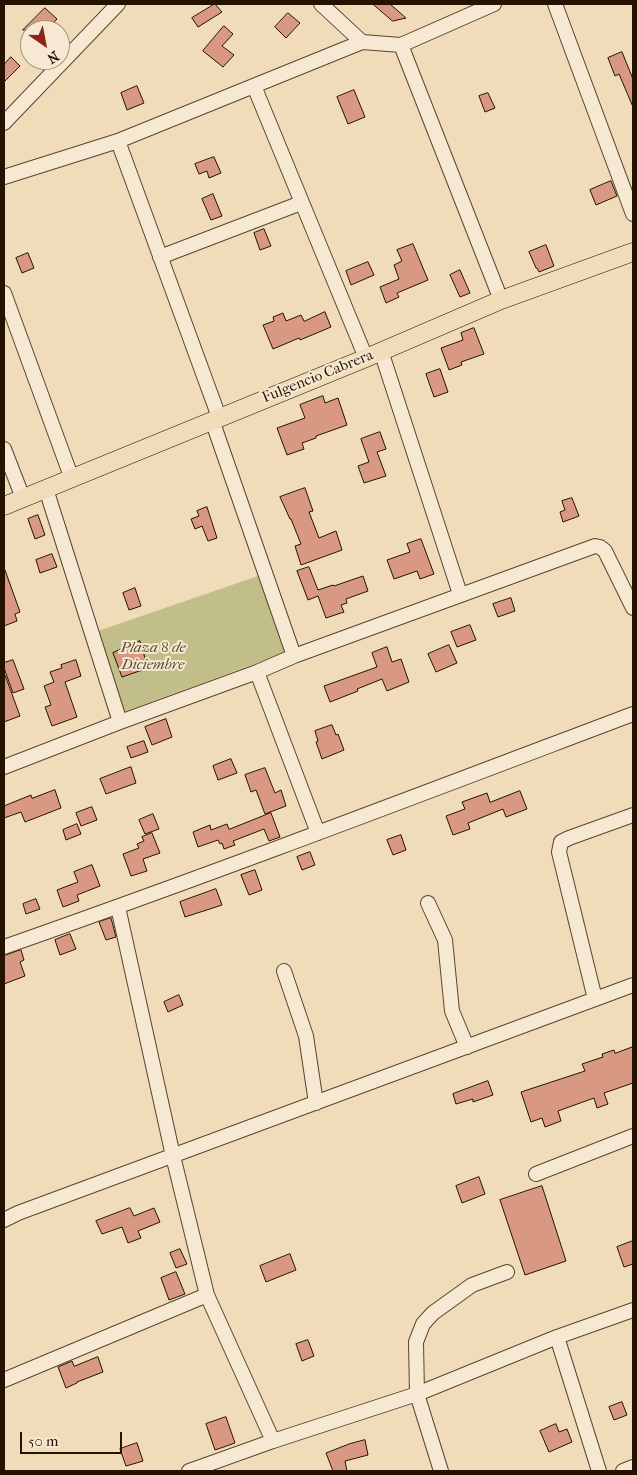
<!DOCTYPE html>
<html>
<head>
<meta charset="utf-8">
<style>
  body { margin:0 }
  #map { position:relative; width:637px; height:1475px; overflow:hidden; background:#f1dcb9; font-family:"IM FELL French Canon",serif }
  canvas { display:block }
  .frame { position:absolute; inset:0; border:5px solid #251300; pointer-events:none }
  .north { position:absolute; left:20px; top:20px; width:50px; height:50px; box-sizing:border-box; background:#f6e8d2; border:1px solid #a2937e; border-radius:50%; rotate:147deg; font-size:14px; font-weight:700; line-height:20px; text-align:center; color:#251300 }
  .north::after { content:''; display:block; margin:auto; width:18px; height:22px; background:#8f2418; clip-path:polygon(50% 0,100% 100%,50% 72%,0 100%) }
  .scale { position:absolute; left:20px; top:1432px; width:102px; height:22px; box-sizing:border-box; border:2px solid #251300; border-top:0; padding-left:6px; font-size:15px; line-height:18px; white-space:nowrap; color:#251300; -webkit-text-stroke:4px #f6e8d2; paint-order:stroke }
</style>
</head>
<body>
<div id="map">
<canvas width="637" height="1475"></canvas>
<div class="frame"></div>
<div class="north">N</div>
<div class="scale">50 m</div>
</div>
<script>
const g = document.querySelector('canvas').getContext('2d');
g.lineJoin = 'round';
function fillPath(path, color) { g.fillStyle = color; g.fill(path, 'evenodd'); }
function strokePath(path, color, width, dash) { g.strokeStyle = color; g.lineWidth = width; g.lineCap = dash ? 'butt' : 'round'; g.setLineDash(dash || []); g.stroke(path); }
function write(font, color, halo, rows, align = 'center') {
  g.font = font + ' "IM FELL French Canon",serif'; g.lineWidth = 4; g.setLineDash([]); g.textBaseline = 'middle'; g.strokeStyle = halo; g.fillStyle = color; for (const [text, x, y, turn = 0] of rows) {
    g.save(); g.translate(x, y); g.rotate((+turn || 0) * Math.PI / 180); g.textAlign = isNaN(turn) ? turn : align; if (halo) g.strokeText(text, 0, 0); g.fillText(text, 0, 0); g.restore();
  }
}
const green = new Path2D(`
  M261 575 287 652 123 712 98 631Z`);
const building = new Path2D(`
  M215 4 222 12 198 27 192 18Z
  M373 4H390L406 18 393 21Z
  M45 8 57 19 47 30H23Z
  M288 13 300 23 286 38 275 27Z
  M224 26 233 34 222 46 234 55 223 67 203 51Z
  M622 52 633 79V107L619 74 615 76 608 58Z
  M11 57 20 66 4 82V65Z
  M137 86 144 103 127 110 121 93Z
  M354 90 365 117 348 124 337 97Z
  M488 93 495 108 485 112 479 96Z
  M214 157 221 173 209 178 207 171 199 174 195 164Z
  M611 181 617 196 596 205 590 190Z
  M213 194 222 216 211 220 202 199Z
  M264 229 271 246 260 250 254 233Z
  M413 244 428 280 397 293 399 297 386 303 380 287 399 279 394 265 402 261 397 250Z
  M546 245 554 266 539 272 537 268H536L529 252Z
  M28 253 34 268 22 273 16 258Z
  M368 262 374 275 351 285 346 271Z
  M460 270 470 293 460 297 450 275Z
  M325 312 331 327 300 340 299 338 273 349 263 325 274 321 273 317 283 313 286 321 301 315 304 321Z
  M474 328 484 354 461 362 462 365 449 370 441 348 463 340 461 333Z
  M440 369 448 392 434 397 426 374Z
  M323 396 325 403 338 398 347 425 316 436V438L302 443 304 449 287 455 277 428 305 418 300 405Z
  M380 432 386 449 377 452 386 476 364 483 358 466 369 462 361 439Z
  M305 488 313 511 309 512 319 538 336 531 342 550 301 565 295 546 301 544 291 519H290L280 497Z
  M572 498 579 516 563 522 560 512 565 510 562 501Z
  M207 507 217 538 208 541 202 526 195 529 191 519 199 516 197 511Z
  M38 515 45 535 35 539 28 519Z
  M421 539 434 574 420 579 417 571 394 579 387 560 410 552 407 544Z
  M52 554 57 567 40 573 36 560Z
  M309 567 318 590 333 585 334 586 363 576 368 591 346 599 347 603 341 605 344 612 326 618 318 596 308 600 297 571Z
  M4 570H5L20 612 15 614 17 621 4 626Z
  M135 588 141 606 129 610 123 593Z
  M511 598 515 611 498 617 493 604Z
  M470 625 476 640 457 647 451 632Z
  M140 641 148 668 122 677 113 653Z
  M449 645 457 663 436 672 428 654Z
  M387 647 392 662 401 659 409 682 387 691 382 679 357 689 358 691 330 702 324 686 377 667 372 653Z
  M13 660 24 689 13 693 4 668V663Z
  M76 660 81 676 65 682 77 717 52 726 45 707 51 705 44 686 54 682 50 672 62 668 61 665Z
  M4 675H5L20 716 4 722Z
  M166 719 172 737 152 745 145 727Z
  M332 725 336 735 338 734 344 750 322 759 316 742 318 741 315 731Z
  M144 741 148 752 131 758 127 747Z
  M231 759 237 773 218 780 213 766Z
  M131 767 136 783 106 794 100 779Z
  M265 768 275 793 281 790 286 806 265 814 256 790 251 792 245 775Z
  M55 790 61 808 25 822 21 812 4 818V806L31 795 32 798Z
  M520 791 527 809 506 817 503 809 468 823 470 829 453 835 446 816 465 809 462 802 487 793 490 802Z
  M92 807 97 820 81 826 76 813Z
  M271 813 280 837 269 841 264 829 233 841 235 845 224 849 222 843 220 844 218 840 198 847 193 832 210 825 211 830 227 824 229 829Z
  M153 814 159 829 145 834 139 820Z
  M77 824 81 834 66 840 63 830Z
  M152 833 160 853 143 859 147 871 131 876 123 854 139 848 137 844 144 841 142 837Z
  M401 835 406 850 393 855 387 840Z
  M310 852 315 865 302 870 297 857Z
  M92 865 100 886 77 895 79 901 63 907 57 890 78 882 74 872Z
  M255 870 262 890 249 895 241 875Z
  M216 889 222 905 185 917 180 902Z
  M36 899 40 909 26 914 23 904Z
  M111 918 116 937 106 940 99 922Z
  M70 934 76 949 60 955 55 940Z
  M21 950 24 960 20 962 25 976 4 984V956Z
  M179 995 183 1005 168 1012 164 1002Z
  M633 1047V1083L604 1093 608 1104 597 1108 594 1098 558 1111 561 1121 545 1127 542 1118 531 1122 521 1092 585 1071 582 1064 603 1057 602 1054 614 1050 615 1053Z
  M488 1081 493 1095 473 1102V1099L456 1104 453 1094Z
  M479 1177 485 1194 462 1203 456 1186Z
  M542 1186 566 1261 525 1275 500 1200Z
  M130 1208 134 1216 154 1208 160 1222 138 1231 141 1238 128 1243 122 1227 102 1234 96 1221Z
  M633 1241V1264L624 1267 617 1247Z
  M180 1249 187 1264 176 1268 170 1253Z
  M290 1254 296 1270 266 1282 260 1266Z
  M176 1272 185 1294 169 1300 161 1278Z
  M308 1340 314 1356 302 1361 296 1344Z
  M98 1357 103 1372 77 1382V1383L66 1388 58 1367 72 1361 74 1366Z
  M622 1402 627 1415 614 1420 609 1407Z
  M226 1417 235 1443 215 1450 206 1424Z
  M556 1424 559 1432 567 1429 572 1442 549 1452 540 1431Z
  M365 1440 368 1455 345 1461 347 1471H333L326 1453 349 1444Z
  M137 1443 143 1461 126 1466 120 1449Z`);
const minor = new Path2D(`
  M321 4 362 42 401 45 494 4
  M555 4 633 214
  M401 45 501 300
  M254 86 366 358
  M4 123 118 4
  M118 141 219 417
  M4 177 118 141 362 42
  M160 257 301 203
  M4 293 72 479
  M381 351 460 594
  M212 420 294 656
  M4 449 23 498
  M46 489 120 722
  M257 672 318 833
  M4 767 120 722 257 672 294 656 595 546 600 547 605 551 633 608
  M428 903 445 940 452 1011 467 1047
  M118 907 173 1156 207 1295 273 1441
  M4 947C215 873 424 793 633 714
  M284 971 306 1036 316 1103
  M595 999 559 852 561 842 569 838 633 815
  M536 1174 633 1136
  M4 1220 18 1213 633 985
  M557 1337 599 1471
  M4 1380 207 1295
  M189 1471 273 1441 417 1394 557 1337 633 1310
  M441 1471 417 1394 416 1342 423 1324 433 1313 472 1285 507 1272
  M623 1471 633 1467`);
const major = new Path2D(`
  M4 506 366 358 501 300 633 252`);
const streetNames = [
  ["Fulgencio Cabrera",318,377,-22]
];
const parkNames = [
  ["Plaza 8 de",153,648],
  ["Diciembre",153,665]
];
fillPath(green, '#c1be8a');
fillPath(building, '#d89881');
strokePath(building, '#251300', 1);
strokePath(minor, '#58452e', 16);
strokePath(major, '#251300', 19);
strokePath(minor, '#f6e8d2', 14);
strokePath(major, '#f1dcb9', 18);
write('15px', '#251300', '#f6e8d2', streetNames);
write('italic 15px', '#5c4f30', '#f6e8d2', parkNames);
</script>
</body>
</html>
